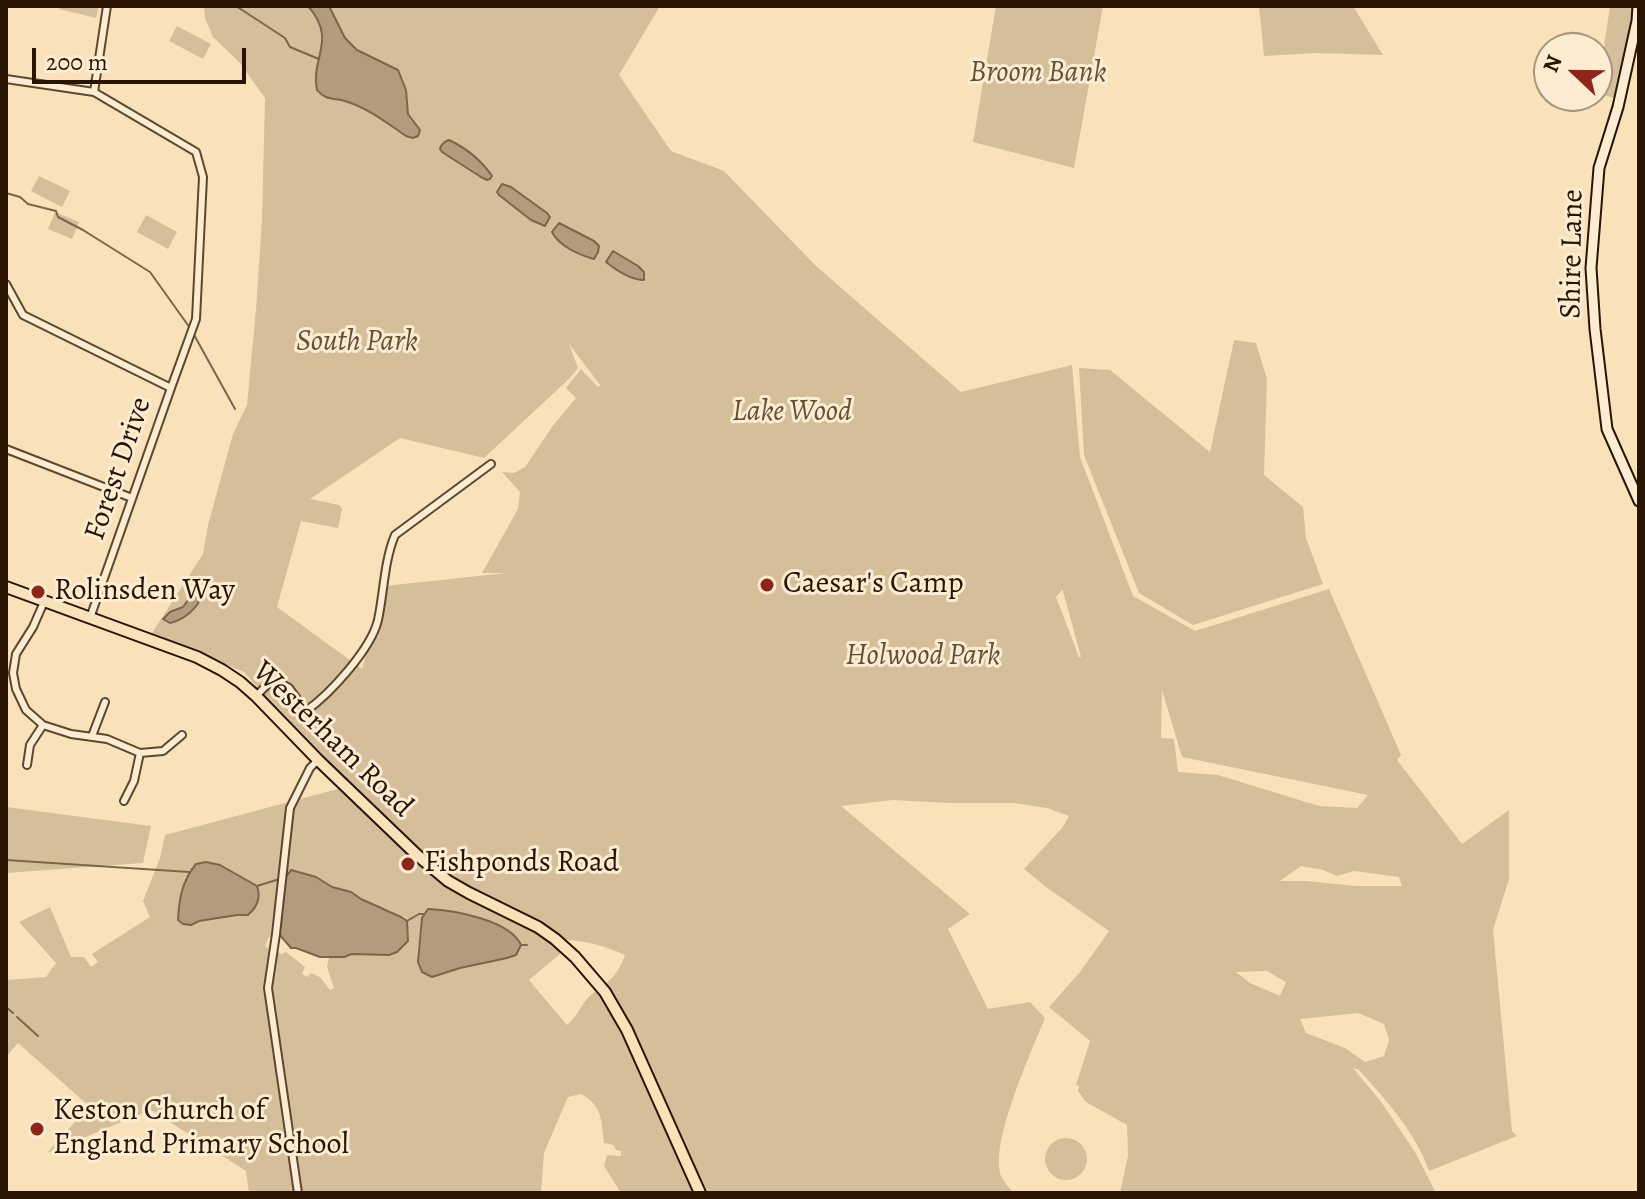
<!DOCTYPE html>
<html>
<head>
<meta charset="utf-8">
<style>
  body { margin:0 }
  #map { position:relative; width:1645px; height:1199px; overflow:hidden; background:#f9e2ba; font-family:Alegreya,serif }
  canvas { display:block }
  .frame { position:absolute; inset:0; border:8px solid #281401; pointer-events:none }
  .north { position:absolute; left:1533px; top:32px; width:80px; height:80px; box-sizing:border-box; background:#fbecd2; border:2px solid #a7967e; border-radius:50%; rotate:292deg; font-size:22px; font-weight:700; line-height:32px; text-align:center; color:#281401 }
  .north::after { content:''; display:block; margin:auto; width:28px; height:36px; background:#8f2418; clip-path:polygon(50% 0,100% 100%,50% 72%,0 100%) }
  .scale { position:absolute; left:32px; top:48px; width:214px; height:36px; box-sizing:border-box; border:4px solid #281401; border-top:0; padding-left:10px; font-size:24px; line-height:28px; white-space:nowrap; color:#281401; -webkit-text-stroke:6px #fbecd2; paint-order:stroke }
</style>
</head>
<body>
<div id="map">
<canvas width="1645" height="1199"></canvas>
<div class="frame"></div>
<div class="north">N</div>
<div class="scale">200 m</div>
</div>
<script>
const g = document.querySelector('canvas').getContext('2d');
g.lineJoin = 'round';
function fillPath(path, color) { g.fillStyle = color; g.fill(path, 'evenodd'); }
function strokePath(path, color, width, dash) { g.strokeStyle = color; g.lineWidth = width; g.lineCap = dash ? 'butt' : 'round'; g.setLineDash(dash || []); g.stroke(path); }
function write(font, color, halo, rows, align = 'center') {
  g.font = font + ' Alegreya,serif'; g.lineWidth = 6; g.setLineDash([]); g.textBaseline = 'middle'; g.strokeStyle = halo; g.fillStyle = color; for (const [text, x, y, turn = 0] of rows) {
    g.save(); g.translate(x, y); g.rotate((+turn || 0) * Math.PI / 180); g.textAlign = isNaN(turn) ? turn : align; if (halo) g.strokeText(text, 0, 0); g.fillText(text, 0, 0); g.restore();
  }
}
const green = new Path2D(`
  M60 6H99L96 18 59 9Z
  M204 6H660L619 75 671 151 724 171 816 266 961 392 1072 365 1080 457 1133 596 1195 631 1329 589 1401 755 1397 760 1462 844 1509 810V879L1493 930 1512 1131 1517 1136 1429 1171C1416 1133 1386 1100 1359 1070L1353 1068 1382 1103 1415 1152 1436 1193H1120L1128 1156 1127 1125 1086 1102 1078 1091 1079 1086 1076 1085 1090 1041 1049 1007 1080 972 1109 931 1046 887 1024 869 1062 828 1069 816 1047 808 1014 803H949L893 800 841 806 970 914 948 929 988 1009 1030 1002 1045 1018C1032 1050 987 1148 1002 1178 1005 1183 1010 1189 1014 1193H621L604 1166 607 1155 621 1156V1151L616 1150 613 1145 604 1143C601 1119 603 1107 581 1094L568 1097 544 1153 541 1193H249L246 1171 151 1110 47 1153 89 1106 18 1043 6 1057V980L46 977 56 963 19 922 50 907 71 957H84L91 967 98 962 92 954 150 917 143 901 160 858 165 835 345 787 244 672 152 633 203 554 208 525 233 434 247 405 256 309 262 219 265 98 240 63 213 37 205 18ZM569 344 600 385 598 387 581 369 566 388 576 398 552 427 525 467 514 473 502 472 520 492 518 509 482 573H506L385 586 362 669 277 607 301 521 338 528 342 509 339 505 310 499 400 438 484 458 570 378 578 368ZM1062 590 1063 591 1081 657H1079L1056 597ZM1162 690 1182 757 1368 795 1357 808 1319 806 1218 775 1178 772 1174 739 1161 738ZM220 865 257 886 248 915C230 915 207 916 191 925ZM1301 866 1323 870 1337 876 1354 871 1399 877 1402 886H1356L1306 881H1280ZM291 870 316 877 332 887 351 892 361 899 393 912 407 921 388 955 352 954 329 958 327 967 334 988 330 990 320 977 311 973 307 977 302 974 305 967 286 952 281 954 277 951 272 972 267 970 271 950 265 946 269 937H272L278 877H286ZM428 909 453 912 498 925 507 958 460 968 432 977 418 962 422 918ZM566 940C587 941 605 946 625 955 616 978 610 980 592 994 582 1002 577 1017 567 1025L529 980 559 955ZM1267 971 1286 982 1280 996 1250 983 1236 972ZM1358 1013 1384 1024 1389 1040 1384 1056 1365 1062 1345 1048 1306 1033 1300 1019Z
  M996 6H1103L1074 168 973 142Z
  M1259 6H1353L1383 55 1315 53 1264 56Z
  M1610 6H1635L1614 98 1597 93Z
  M177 26 211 44 203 59 169 41Z
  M39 176 70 191 62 207 31 191Z
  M55 212 79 222 72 239 48 229Z
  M146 215 177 232 168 249 137 232Z
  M1234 340 1256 343 1267 379 1264 475 1303 507 1306 538 1323 584 1193 625 1139 593 1084 455 1079 368 1110 370 1210 452Z
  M6 807 151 826 143 863 6 873Z
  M1045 1159a21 21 0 1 1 42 0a21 21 0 1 1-42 0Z`);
const water = new Path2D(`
  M308 6H329L345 38 357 50 398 70 406 90 408 114 420 130 418 136 413 138 406 136C387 123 368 108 345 101 333 98 325 100 317 90 310 58 338 40 308 6Z
  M449 140C466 148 481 160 492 176L490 179 487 180 481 177 442 152 440 149C441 144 444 142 449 140Z
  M502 184 511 187 547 213 550 217 545 226 531 220 499 195 497 192Z
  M559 223 594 241 599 246 598 252 594 259C579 255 559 246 552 232Z
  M613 251 638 266 644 272V280C630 280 616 270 606 262Z
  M194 592 202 595C198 608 184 620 170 623L163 619 170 612 183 607Z
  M206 862 220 865 257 886C261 897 257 907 248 915H237L199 921 191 925 183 924 178 920C179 899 182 881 196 864Z
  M291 870 316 877 332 887 351 892 361 899 401 917 407 921 408 941 397 952 389 955 352 954 344 957H320L296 948H291L279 934 286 877Z
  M428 909C453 910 510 920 521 945L516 955 507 958 460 968 432 977 422 972 418 962 422 918Z`);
const stream = new Path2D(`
  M236 6 285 38 290 47 319 59
  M6 193 20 197 28 204 56 211 58 217 83 230 150 272 190 328
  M193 333 235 409
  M6 860 189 872
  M257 886 286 877
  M407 921 419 914H423
  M521 945H527
  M6 1007 13 1013
  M17 1017 38 1036`);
const street = new Path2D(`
  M6 79 94 92 196 152 203 177 196 319 171 388
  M94 92 107 6
  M6 284 23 315 171 388 90 618
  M6 449 132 498
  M44 602 33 627 16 654 13 673 16 689 26 710 43 725 71 734 107 739 140 753 163 751 182 735
  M256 696 269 683 278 682 289 688 306 711C331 693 371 649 378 620 384 592 384 561 395 535L491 464
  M92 736 105 702
  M27 765 30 745 43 725
  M124 801 134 781 140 753
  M298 1193 268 988 276 934 290 808 310 768 318 760`);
const secondary = new Path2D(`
  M1638 6 1637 21 1618 107 1599 168 1591 268 1595 329 1607 429 1639 501`);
const primary = new Path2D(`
  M6 587 197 657 222 670 240 682 256 696 318 760 417 855 448 881 469 893 538 927 555 939 575 957 605 992 627 1030 700 1193`);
const markers = [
  [767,585,8,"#8f2418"],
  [38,592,8,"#8f2418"],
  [408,864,8,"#8f2418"],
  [37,1129,8,"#8f2418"]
];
const parkNames = [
  ["Broom Bank",1038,74],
  ["South Park",357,343],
  ["Lake Wood",792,413],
  ["Holwood Park",923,657]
];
const streetNames = [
  ["Shire Lane",1573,254,-89],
  ["Forest Drive",119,469,-71],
  ["Westerham Road",332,740,44]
];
const poiNames = [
  ["Caesar's Camp",783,585],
  ["Rolinsden Way",54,592],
  ["Fishponds Road",424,864],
  ["Keston Church of",53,1112],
  ["England Primary School",53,1146]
];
fillPath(green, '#d5bf9b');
fillPath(water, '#b29c7b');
strokePath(water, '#7b664a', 2);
strokePath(stream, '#7b664a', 2);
strokePath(street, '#5c482f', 10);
strokePath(secondary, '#281401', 13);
strokePath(primary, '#281401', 14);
strokePath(street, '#fbecd2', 6);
strokePath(secondary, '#fbecd2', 9);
strokePath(primary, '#f9e2ba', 10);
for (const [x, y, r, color] of markers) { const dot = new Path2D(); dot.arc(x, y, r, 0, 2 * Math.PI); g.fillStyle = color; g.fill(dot); strokePath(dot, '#fbecd2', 3); }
write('italic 30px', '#655037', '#fbecd2', parkNames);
write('30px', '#281401', '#fbecd2', streetNames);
write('30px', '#281401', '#fbecd2', poiNames, 'left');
</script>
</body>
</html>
